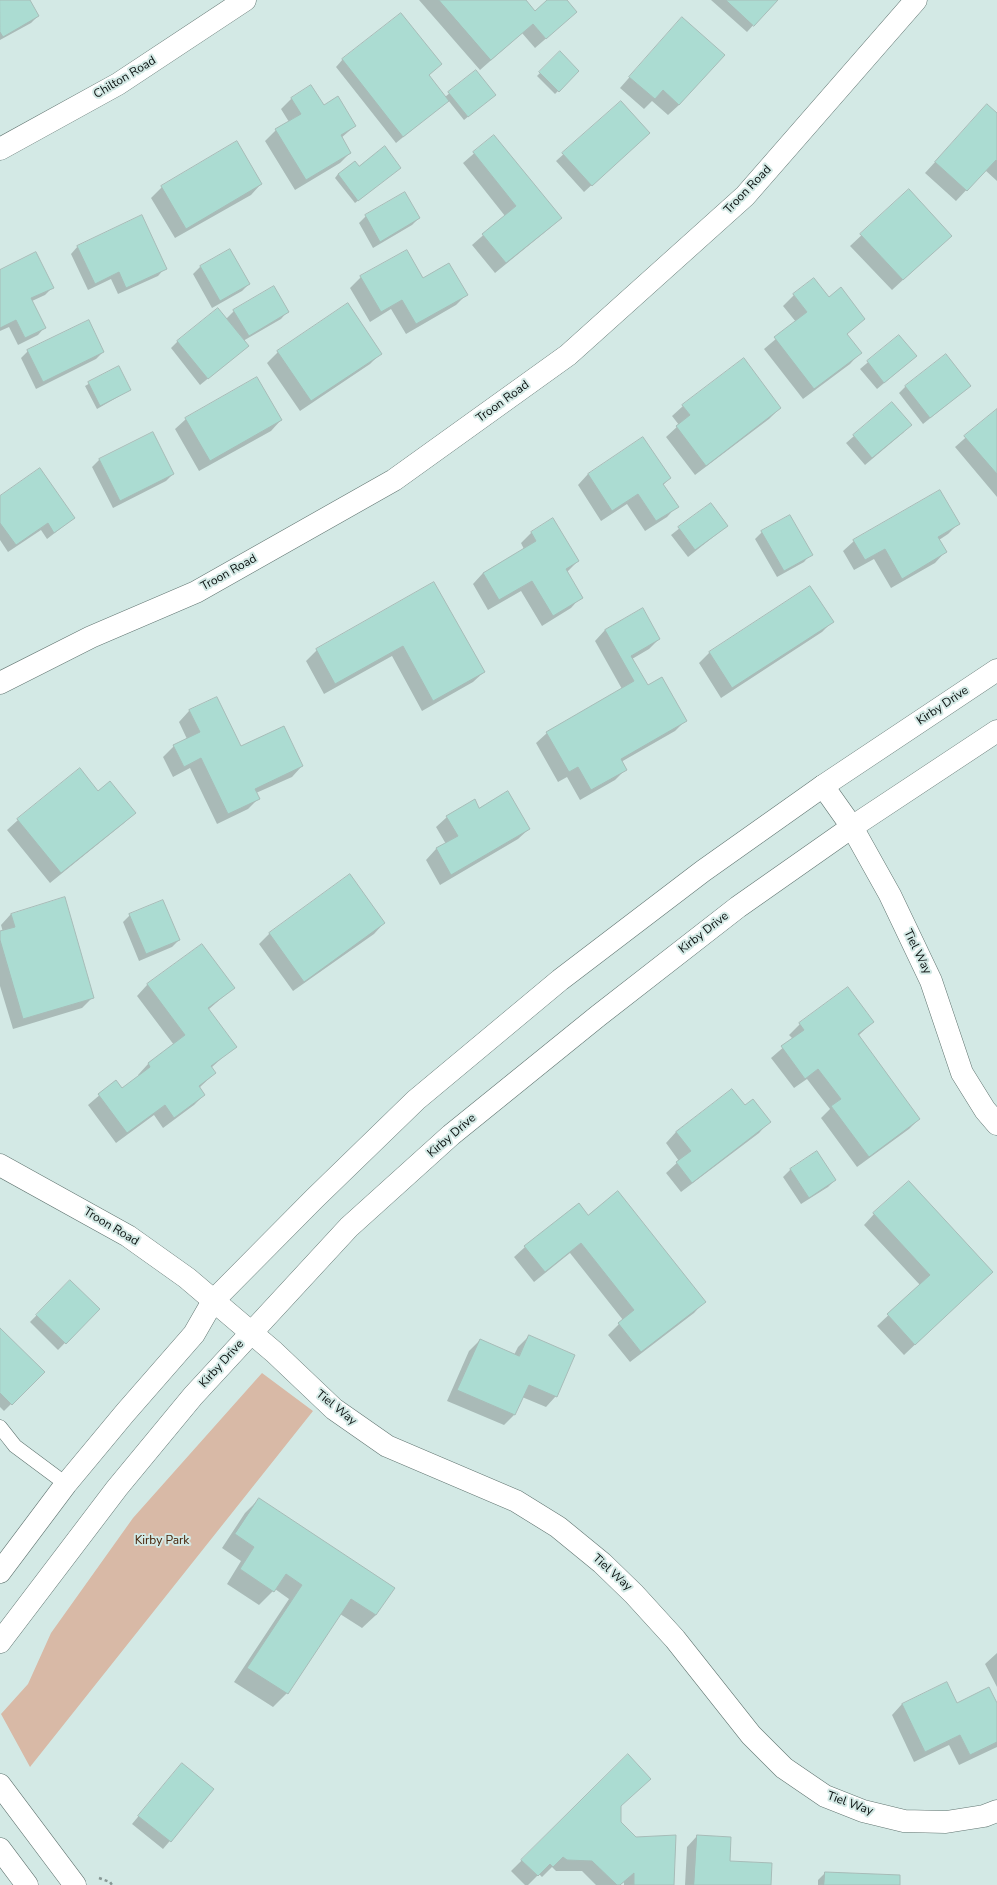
<!DOCTYPE html>
<html>
<head>
<meta charset="utf-8">
<style>
  body { margin:0 }
  canvas { display:block; background:#d3e9e5 }
</style>
</head>
<body>
<canvas width="997" height="1885"></canvas>
<script>
const g = document.querySelector('canvas').getContext('2d');
g.lineJoin = 'round';
function fillPath(path, color) { g.fillStyle = color; g.fill(path, 'evenodd'); }
function strokePath(path, color, width, dash) { g.strokeStyle = color; g.lineWidth = width; g.lineCap = dash ? 'butt' : 'round'; g.setLineDash(dash || []); g.stroke(path); }
function write(font, color, halo, rows, align = 'center') {
  g.font = font + ' "Nunito Sans",sans-serif'; g.lineWidth = 4; g.setLineDash([]); g.textBaseline = 'middle'; g.strokeStyle = halo; g.fillStyle = color; for (const [text, x, y, turn = 0] of rows) {
    g.save(); g.translate(x, y); g.rotate((+turn || 0) * Math.PI / 180); g.textAlign = isNaN(turn) ? turn : align; if (halo) g.strokeText(text, 0, 0); g.fillText(text, 0, 0); g.restore();
  }
}
const green = new Path2D(`
  M262 1373 313 1411 30 1767 1 1714 28 1684 51 1633 133 1518Z`);
const shadow = new Path2D(`
  M0 0H29L38 16 31 23 0 40Z
  M419 0H524L535 12 549 0H565V22L535 48 522 33 480 70Z
  M711 0H776L747 32Z
  M672 29 679 105 668 115 652 101 644 109 620 88Z
  M560 53 578 71 555 94 537 76Z
  M343 59 440 64 428 76 445 97 476 71 491 98 464 120 448 100 396 143 336 67Z
  M292 98 323 106 355 126 341 138 350 153 340 163 295 190 265 141 276 130 289 122 281 109Z
  M621 102 641 140 584 192 556 161Z
  M997 114V181L985 170 956 201 925 173 977 116Z
  M494 136 561 218 550 228 495 273 472 245 505 216 463 163Z
  M358 167 396 171 355 203 335 178 338 174Z
  M261 184 251 195 175 238 151 198 162 187Z
  M909 191 940 246 892 290 850 246Z
  M366 216 419 218 412 225 373 248 359 223Z
  M78 246 165 268 158 276 118 294 111 279 88 290 71 254Z
  M230 250 249 284 242 291 212 308 193 274 200 267Z
  M0 272 53 287 45 295 32 301 45 327 38 335 18 345 9 327 0 331Z
  M361 277 422 279 466 295 456 305 406 334 391 309 370 322 350 288Z
  M794 295 829 298 864 319 846 335 860 353 850 364 803 399 764 349 796 322 783 306Z
  M234 311H288L281 319 243 341 248 346 200 385 171 348 178 341 226 319Z
  M899 336 908 363 877 389 860 369Z
  M28 351 103 352 96 359 36 389 21 358Z
  M278 352 380 354 370 364 300 411 267 363Z
  M118 367 130 390 97 409 85 386Z
  M906 386H970L923 424 899 393Z
  M892 403 904 432 865 465 846 443Z
  M683 406 780 408 769 419 695 475 666 437 679 425 672 416Z
  M997 410V497L955 447Z
  M186 419 281 420 271 431 199 471 175 429Z
  M153 433 173 474 166 481 113 508 92 467 99 460Z
  M588 474 670 478 663 485 677 506 667 517 645 531 627 504 601 521 578 485Z
  M0 497 74 518 47 539 41 530 8 552 0 540Z
  M710 504 727 526 688 557 671 535Z
  M553 519 578 561 567 572 581 597 571 608 542 626 521 591 488 610 473 584 483 573 524 549 521 543 531 533Z
  M959 523 948 534 939 540 945 552 935 563 891 588 874 559 854 570 843 551 854 541Z
  M762 532 811 554 804 562 777 577 755 539Z
  M434 584 484 672 473 682 422 711 392 656 324 694 306 661 317 650Z
  M642 609 659 639 649 649 632 659 647 686 686 720 675 731 621 762 626 769 615 780 580 800 567 777 558 782 536 743 547 733 622 689 595 641 605 630Z
  M832 622 822 632 721 698 699 663 709 653Z
  M217 698 241 748 302 766 292 777 256 793 259 798 248 809 217 824 190 768 173 777 163 757 174 746 187 739 179 722 189 711Z
  M80 770 98 792 135 813 124 823 50 883 7 830 18 820Z
  M479 809 529 829 518 839 440 885 426 860 436 849 446 844 436 827 447 817Z
  M11 914 93 997 82 1008 13 1029 0 986V932H3L1 925Z
  M130 915 179 940 172 947 139 961 123 922Z
  M384 923 374 934 293 991 259 944 270 933Z
  M201 945 233 988 208 1010 235 1046 211 1068 215 1073 199 1088 204 1095 194 1105 163 1128 154 1115 116 1143 88 1105 116 1081 122 1089 139 1076 138 1075 148 1064 174 1045 137 996 147 985Z
  M848 989 873 1022 858 1036 919 1119 909 1129 857 1167 821 1118 830 1109 807 1079 794 1088 771 1058 793 1039 789 1035 800 1024Z
  M732 1090 744 1107 769 1122 759 1133 681 1192 666 1173 679 1161 666 1143 676 1132Z
  M816 1152 835 1180 828 1187 801 1204 783 1177 790 1170Z
  M874 1214 992 1272 904 1355 877 1326 920 1285 864 1225Z
  M588 1216 704 1302 694 1313 630 1362 608 1335 623 1320 570 1253 534 1282 514 1257 525 1247Z
  M70 1281 98 1309 58 1350 30 1322Z
  M0 1329 43 1372 4 1411 0 1407Z
  M529 1336 556 1396 546 1407 522 1397 514 1415 504 1425 447 1401 469 1351 480 1340 514 1355 518 1347Z
  M259 1499 376 1615 362 1628 340 1614 287 1693 273 1707 234 1682 289 1599 275 1589 259 1605 227 1584 241 1561 222 1548 245 1513Z
  M997 1653V1687L985 1664Z
  M902 1704 997 1705V1747L959 1765 949 1745 914 1762 892 1715Z
  M628 1755 620 1807V1822L673 1885H624V1882L620 1885H596L582 1871H556L552 1867 542 1877 539 1874 528 1885H525L511 1871Z
  M182 1764 213 1790 163 1849 132 1824Z
  M697 1836 728 1862 770 1885H685L687 1847Z
  M825 1873 899 1885H818V1880Z`);
const building = new Path2D(`
  M0 0H30L39 16 3 37 0 32Z
  M439 0H526L535 11 547 0H567L577 12 546 39 533 24 491 60Z
  M726 0H778L754 26Z
  M401 13 442 64 429 75 449 101 403 137 342 59Z
  M682 17 725 55 679 105 663 90 655 99 629 77Z
  M560 51 579 71 559 92 539 72Z
  M476 70 496 95 468 117 448 92Z
  M311 85 324 105 338 96 356 126 341 135 351 153 306 180 275 129 301 114 291 98Z
  M621 101 650 133 592 186 562 153Z
  M987 104 997 113V161L996 160 967 191 935 162Z
  M494 135 562 218 506 263 482 234 516 206 473 152Z
  M237 141 262 184 186 229 161 186Z
  M385 146 401 168 358 201 338 174 355 161 359 166Z
  M909 189 952 236 903 280 860 234Z
  M405 192 420 218 380 242 365 215Z
  M142 215 167 269 126 288 119 272 95 284 77 246Z
  M230 249 250 284 220 301 200 266Z
  M407 250 423 278 449 263 468 295 416 324 402 300 381 312 360 276Z
  M36 252 54 288 31 298 46 328 25 338 16 320 0 328V270Z
  M814 278 829 297 841 287 865 319 847 334 862 353 814 389 774 337 807 312 793 294Z
  M274 286 289 312 249 336 233 310Z
  M348 303 382 354 311 401 277 351Z
  M218 308 249 346 208 379 177 341Z
  M89 320 104 352 43 382 27 350Z
  M899 335 917 356 884 383 867 361Z
  M946 354 971 386 930 418 905 386Z
  M744 358 781 408 706 466 676 426 690 415 682 405Z
  M119 366 131 390 100 406 88 382Z
  M257 377 282 420 210 461 185 418Z
  M892 402 912 425 872 458 853 435Z
  M997 409V474L964 436Z
  M153 432 174 474 120 501 99 459Z
  M643 437 671 478 663 484 679 507 656 521 638 494 612 511 588 474Z
  M40 468 75 518 54 533 48 523 16 545 0 523V496Z
  M940 490 960 524 938 537 947 552 902 579 885 549 865 560 853 540Z
  M711 503 728 526 695 550 678 527Z
  M790 515 813 555 784 571 761 531Z
  M553 518 579 561 566 569 583 598 553 616 532 581 499 600 483 573 536 541 531 532Z
  M434 582 485 672 433 701 403 646 335 684 316 649Z
  M810 586 834 622 732 688 709 652Z
  M643 608 660 639 631 656 648 685 662 677 687 721 621 759 627 770 591 790 578 767 569 772 546 732 634 681 605 630Z
  M217 697 241 746 284 726 303 766 255 789 260 799 228 814 201 758 184 767 173 745 200 732 189 710Z
  M80 768 98 791 110 781 136 813 61 873 17 819Z
  M508 791 530 829 451 875 436 848 458 836 446 816 475 799 479 808Z
  M350 874 385 923 304 982 269 933Z
  M65 897 94 998 23 1019 0 940V931L15 927 11 914Z
  M163 900 180 940 146 954 129 914Z
  M202 944 235 988 208 1008 237 1047 211 1066 216 1073 199 1086 205 1095 174 1118 165 1105 127 1133 98 1094 116 1080 122 1088 150 1067 148 1063 185 1035 147 984Z
  M848 987 874 1022 858 1034 920 1119 869 1157 831 1106 841 1099 818 1069 805 1079 781 1046 804 1030 799 1023Z
  M732 1089 745 1105 753 1099 771 1122 692 1183 676 1162 691 1151 676 1132Z
  M817 1151 836 1180 809 1198 790 1169Z
  M909 1181 993 1272 915 1345 887 1314 930 1275 873 1213Z
  M618 1191 706 1302 641 1352 618 1323 634 1310 581 1243 545 1272 524 1246 579 1203 588 1215Z
  M70 1280 100 1309 66 1344 36 1315Z
  M0 1328 45 1372 12 1405 0 1393Z
  M529 1335 575 1355 557 1397 529 1385 515 1415 457 1390 480 1339 519 1356Z
  M259 1498 395 1588 376 1615 351 1599 288 1694 247 1668 302 1585 286 1574 274 1592 240 1569 254 1547 235 1534Z
  M947 1682 957 1703 989 1687 997 1703V1742L970 1755 960 1735 925 1752 902 1704Z
  M628 1754 651 1779 621 1806V1822L636 1837 676 1835 674 1885H634V1873L620 1885H617L592 1861 567 1860 563 1857 553 1867 550 1864 538 1876 521 1860Z
  M182 1763 214 1789 171 1842 138 1816Z
  M697 1835 731 1837 730 1861 772 1863 771 1885H694Z
  M825 1872 900 1875V1885H824Z`);
const path = new Path2D(`
  M99 1878 110 1882 112 1885`);
const lane = new Path2D(`
  M0 1427 15 1446 66 1484`);
const street = new Path2D(`
  M0 149 118 84 245 0
  M0 683 91 637 196 592 394 480 568 355 745 196 916 0
  M823 786 852 827 890 895 931 981 962 1073 985 1110 997 1124
  M0 1165 128 1236 187 1278 274 1352 334 1409 387 1446 516 1501 558 1527 602 1563 634 1594 675 1639 751 1735 784 1768 825 1796 863 1811 904 1821 946 1822 984 1816 997 1811`);
const secondary = new Path2D(`
  M0 1572 66 1484 125 1413 194 1334 213 1301 314 1199 416 1100 560 980 703 871 823 786 997 670
  M0 1642 117 1488 193 1396 349 1227 451 1135 598 1016 738 907 852 827 997 731
  M0 1785 75 1885
  M0 1849 27 1885`);
const streetNames = [
  ["Chilton Road",125,78,-31],
  ["Troon Road",748,190,-46],
  ["Troon Road",503,402,-36],
  ["Troon Road",229,573,-29],
  ["Kirby Drive",943,706,-34],
  ["Kirby Drive",704,933,-38],
  ["Tiel Way",917,952,64],
  ["Kirby Drive",452,1136,-41],
  ["Troon Road",111,1227,31],
  ["Kirby Drive",222,1364,-48],
  ["Tiel Way",336,1408,39],
  ["Tiel Way",612,1573,42],
  ["Tiel Way",850,1804,20]
];
const parkNames = [
  ["Kirby Park",162,1541]
];
fillPath(green, '#d8b9a6');
fillPath(shadow, '#0003');
fillPath(building, '#abdcd2');
strokePath(building, '#a7bcb8', 1);
strokePath(lane, '#617571', 15);
strokePath(street, '#617571', 23);
strokePath(secondary, '#617571', 23);
strokePath(path, '#879895', 2.5, [3, 3]);
strokePath(lane, '#fff', 14);
strokePath(street, '#fff', 22);
strokePath(secondary, '#fff', 22);
write('12px', '#080f0e', '#d3e9e5', streetNames);
write('12px', '#452207', '#d3e9e5', parkNames);
</script>
</body>
</html>
